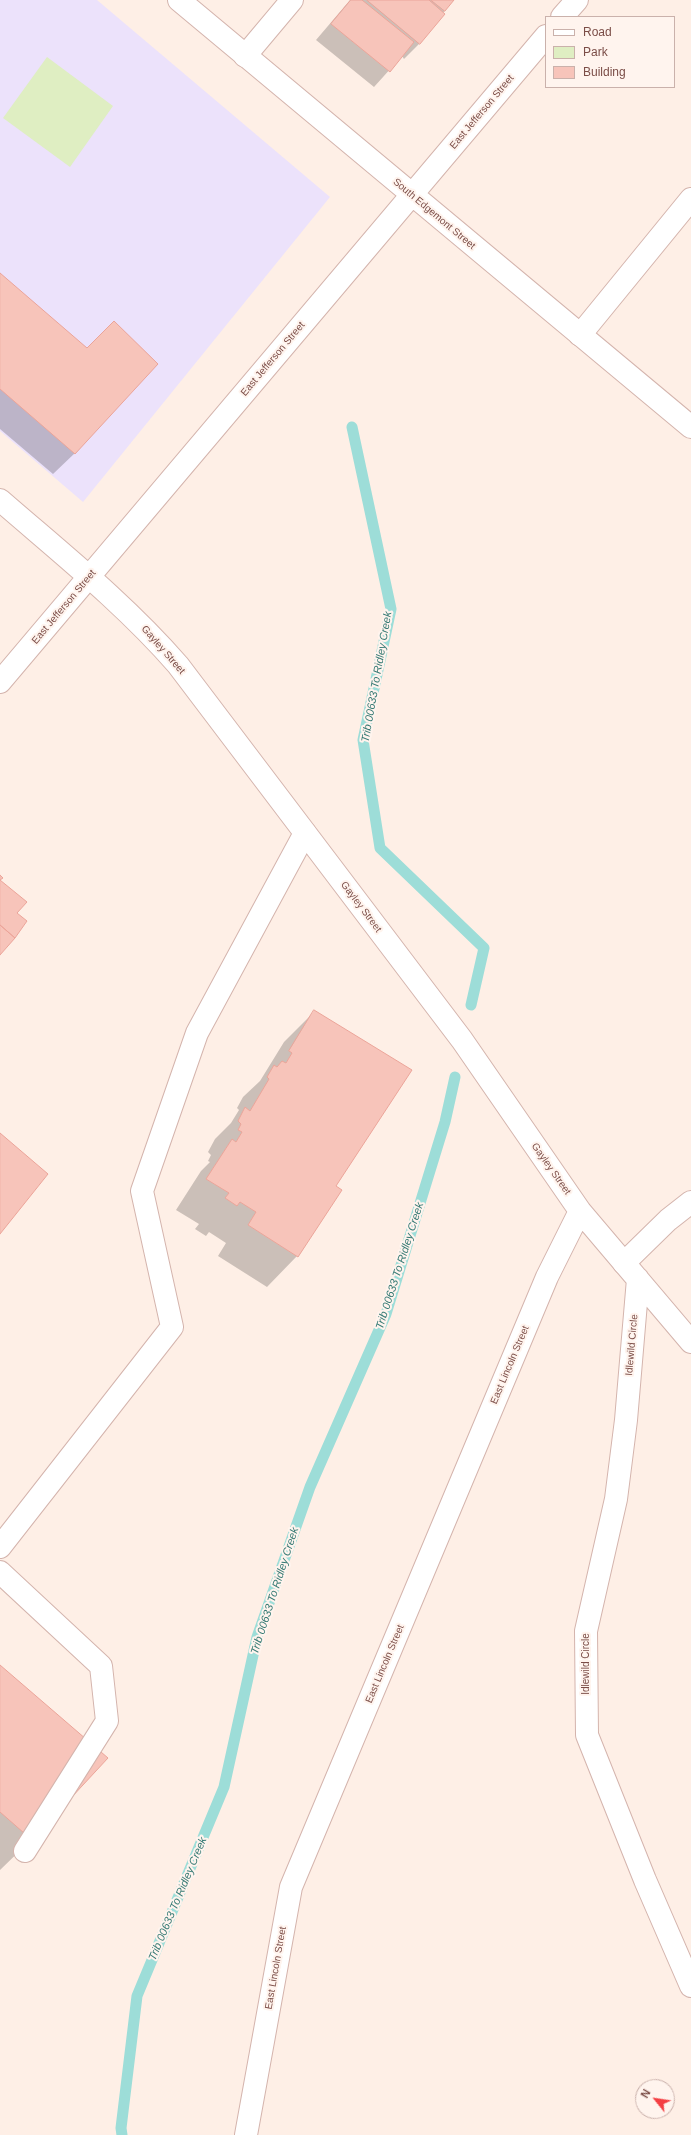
<!DOCTYPE html>
<html>
<head>
<meta charset="utf-8">
<style>
  body { margin:0 }
  #map { position:relative; width:691px; height:2135px; overflow:hidden; background:#feefe6; font-family:Arial,sans-serif }
  canvas { display:block }
  .legend { position:absolute; left:545px; top:16px; width:130px; height:72px; box-sizing:border-box; background:#fff4ee; border:1px solid #cab1ab; margin:0; padding:5px 7px; list-style:none; font-size:12px; color:#7b4d47 }
  .legend li { display:flex; align-items:center; gap:8px; height:20px }
  .legend b { width:20px; border:1px solid #cab1ab }
  .north { position:absolute; left:635px; top:2079px; width:40px; height:40px; box-sizing:border-box; background:#fff4ee; border:1px solid #cab1ab; border-radius:50%; rotate:300deg; font-size:11px; font-weight:700; line-height:16px; text-align:center; color:#7b4d47 }
  .north::after { content:''; display:block; margin:auto; width:14px; height:18px; background:#f43f43; clip-path:polygon(50% 0,100% 100%,50% 72%,0 100%) }
</style>
</head>
<body>
<div id="map">
<canvas width="691" height="2135"></canvas>
<ul class="legend">
<li><b style="height:5px;background:#fff"></b>Road</li>
<li><b style="height:11px;background:#dfeec2"></b>Park</li>
<li><b style="height:11px;background:#f7c4ba"></b>Building</li>
</ul>
<div class="north">N</div>
</div>
<script>
const g = document.querySelector('canvas').getContext('2d');
g.lineJoin = 'round';
function fillPath(path, color) { g.fillStyle = color; g.fill(path, 'evenodd'); }
function strokePath(path, color, width, dash) { g.strokeStyle = color; g.lineWidth = width; g.lineCap = dash ? 'butt' : 'round'; g.setLineDash(dash || []); g.stroke(path); }
function write(font, color, halo, rows, align = 'center') {
  g.font = font + ' Arial,sans-serif'; g.lineWidth = 4; g.setLineDash([]); g.textBaseline = 'middle'; g.strokeStyle = halo; g.fillStyle = color; for (const [text, x, y, turn = 0] of rows) {
    g.save(); g.translate(x, y); g.rotate((+turn || 0) * Math.PI / 180); g.textAlign = isNaN(turn) ? turn : align; if (halo) g.strokeText(text, 0, 0); g.fillText(text, 0, 0); g.restore();
  }
}
const education = new Path2D(`
  M0 0H97L330 197 83 502 0 431Z`);
const green = new Path2D(`
  M47 57 113 106 70 167 3 118Z`);
const shadow = new Path2D(`
  M350 0H453L420 43 404 59 402 56 374 87 316 40Z
  M0 275 75 453 53 474 0 429Z
  M314 1012 335 1186 297 1256 267 1287 218 1256 226 1243 209 1232 206 1236 195 1229 199 1224 176 1210 201 1171 210 1162 208 1161 211 1155 208 1152 215 1139 231 1123 239 1110 237 1108 243 1097 260 1081 284 1042Z
  M0 1667 31 1840 0 1870Z`);
const stream = new Path2D(`
  M352 427 391 609 363 740 380 848 484 948 471 1005
  M122 2135 121 2128 137 1996 224 1787 257 1637 310 1487 386 1314 445 1122 455 1077`);
const building = new Path2D(`
  M351 0H362L414 42 390 72 331 24Z
  M367 0H429L445 14 420 44Z
  M431 0H454L445 11Z
  M0 273 87 348 114 321 158 364 75 454 0 389Z
  M0 875 3 878 0 880 27 902 17 913 27 921 15 938 0 925Z
  M0 925 15 938 0 955Z
  M314 1010 412 1070 336 1186 342 1190 298 1257 248 1225 256 1212 240 1202 237 1206 225 1198 229 1193 206 1179 232 1139 236 1142 242 1132 238 1130 241 1124 238 1121 245 1107 250 1111 269 1079 267 1077 274 1065 277 1067 282 1061 286 1063 292 1053 289 1051Z
  M0 1133 48 1174 0 1234Z
  M0 1665 108 1758 32 1840 0 1812Z`);
const service = new Path2D(`
  M245 56 292 0
  M580 335 691 199
  M624 1263 668 1220 691 1202
  M0 1547 172 1327 142 1191 197 1033 305 833
  M0 1572 101 1666 107 1721 25 1851`);
const minor = new Path2D(`
  M179 0 691 427
  M562 17 577 0
  M0 500C61 553 125 604 178 665L462 1040 580 1211 691 1342
  M0 682 546 36
  M638 1279 626 1420 616 1499 586 1631 587 1735 645 1880 691 1986
  M246 2135 291 1887 547 1277 580 1211`);
const streetNames = [
  ["East Jefferson Street",482,112,-50],
  ["South Edgemont Street",434,214,40],
  ["East Jefferson Street",273,359,-50],
  ["East Jefferson Street",64,607,-50],
  ["Gayley Street",163,650,49],
  ["Gayley Street",361,907,53],
  ["Gayley Street",551,1169,55],
  ["Idlewild Circle",632,1345,-85],
  ["East Lincoln Street",510,1365,-67],
  ["East Lincoln Street",385,1664,-67],
  ["Idlewild Circle",586,1664,-90],
  ["East Lincoln Street",276,1968,-80]
];
const waterNames = [
  ["Trib 00633 To Ridley Creek",377,677,-80],
  ["Trib 00633 To Ridley Creek",400,1266,-72],
  ["Trib 00633 To Ridley Creek",275,1591,-72],
  ["Trib 00633 To Ridley Creek",178,1899,-67]
];
fillPath(education, '#ece2fb');
fillPath(green, '#dfeec2');
fillPath(shadow, '#0003');
strokePath(stream, '#9dddd8', 11);
fillPath(building, '#f7c4ba');
strokePath(building, '#eba499', 1);
strokePath(service, '#d4b4ad', 24);
strokePath(minor, '#d4b4ad', 24);
strokePath(service, '#fff', 22);
strokePath(minor, '#fff', 22);
write('10px', '#7b4d47', '#fff4ee', streetNames);
write('italic 11px', '#367a74', '#fff4ee', waterNames);
</script>
</body>
</html>
